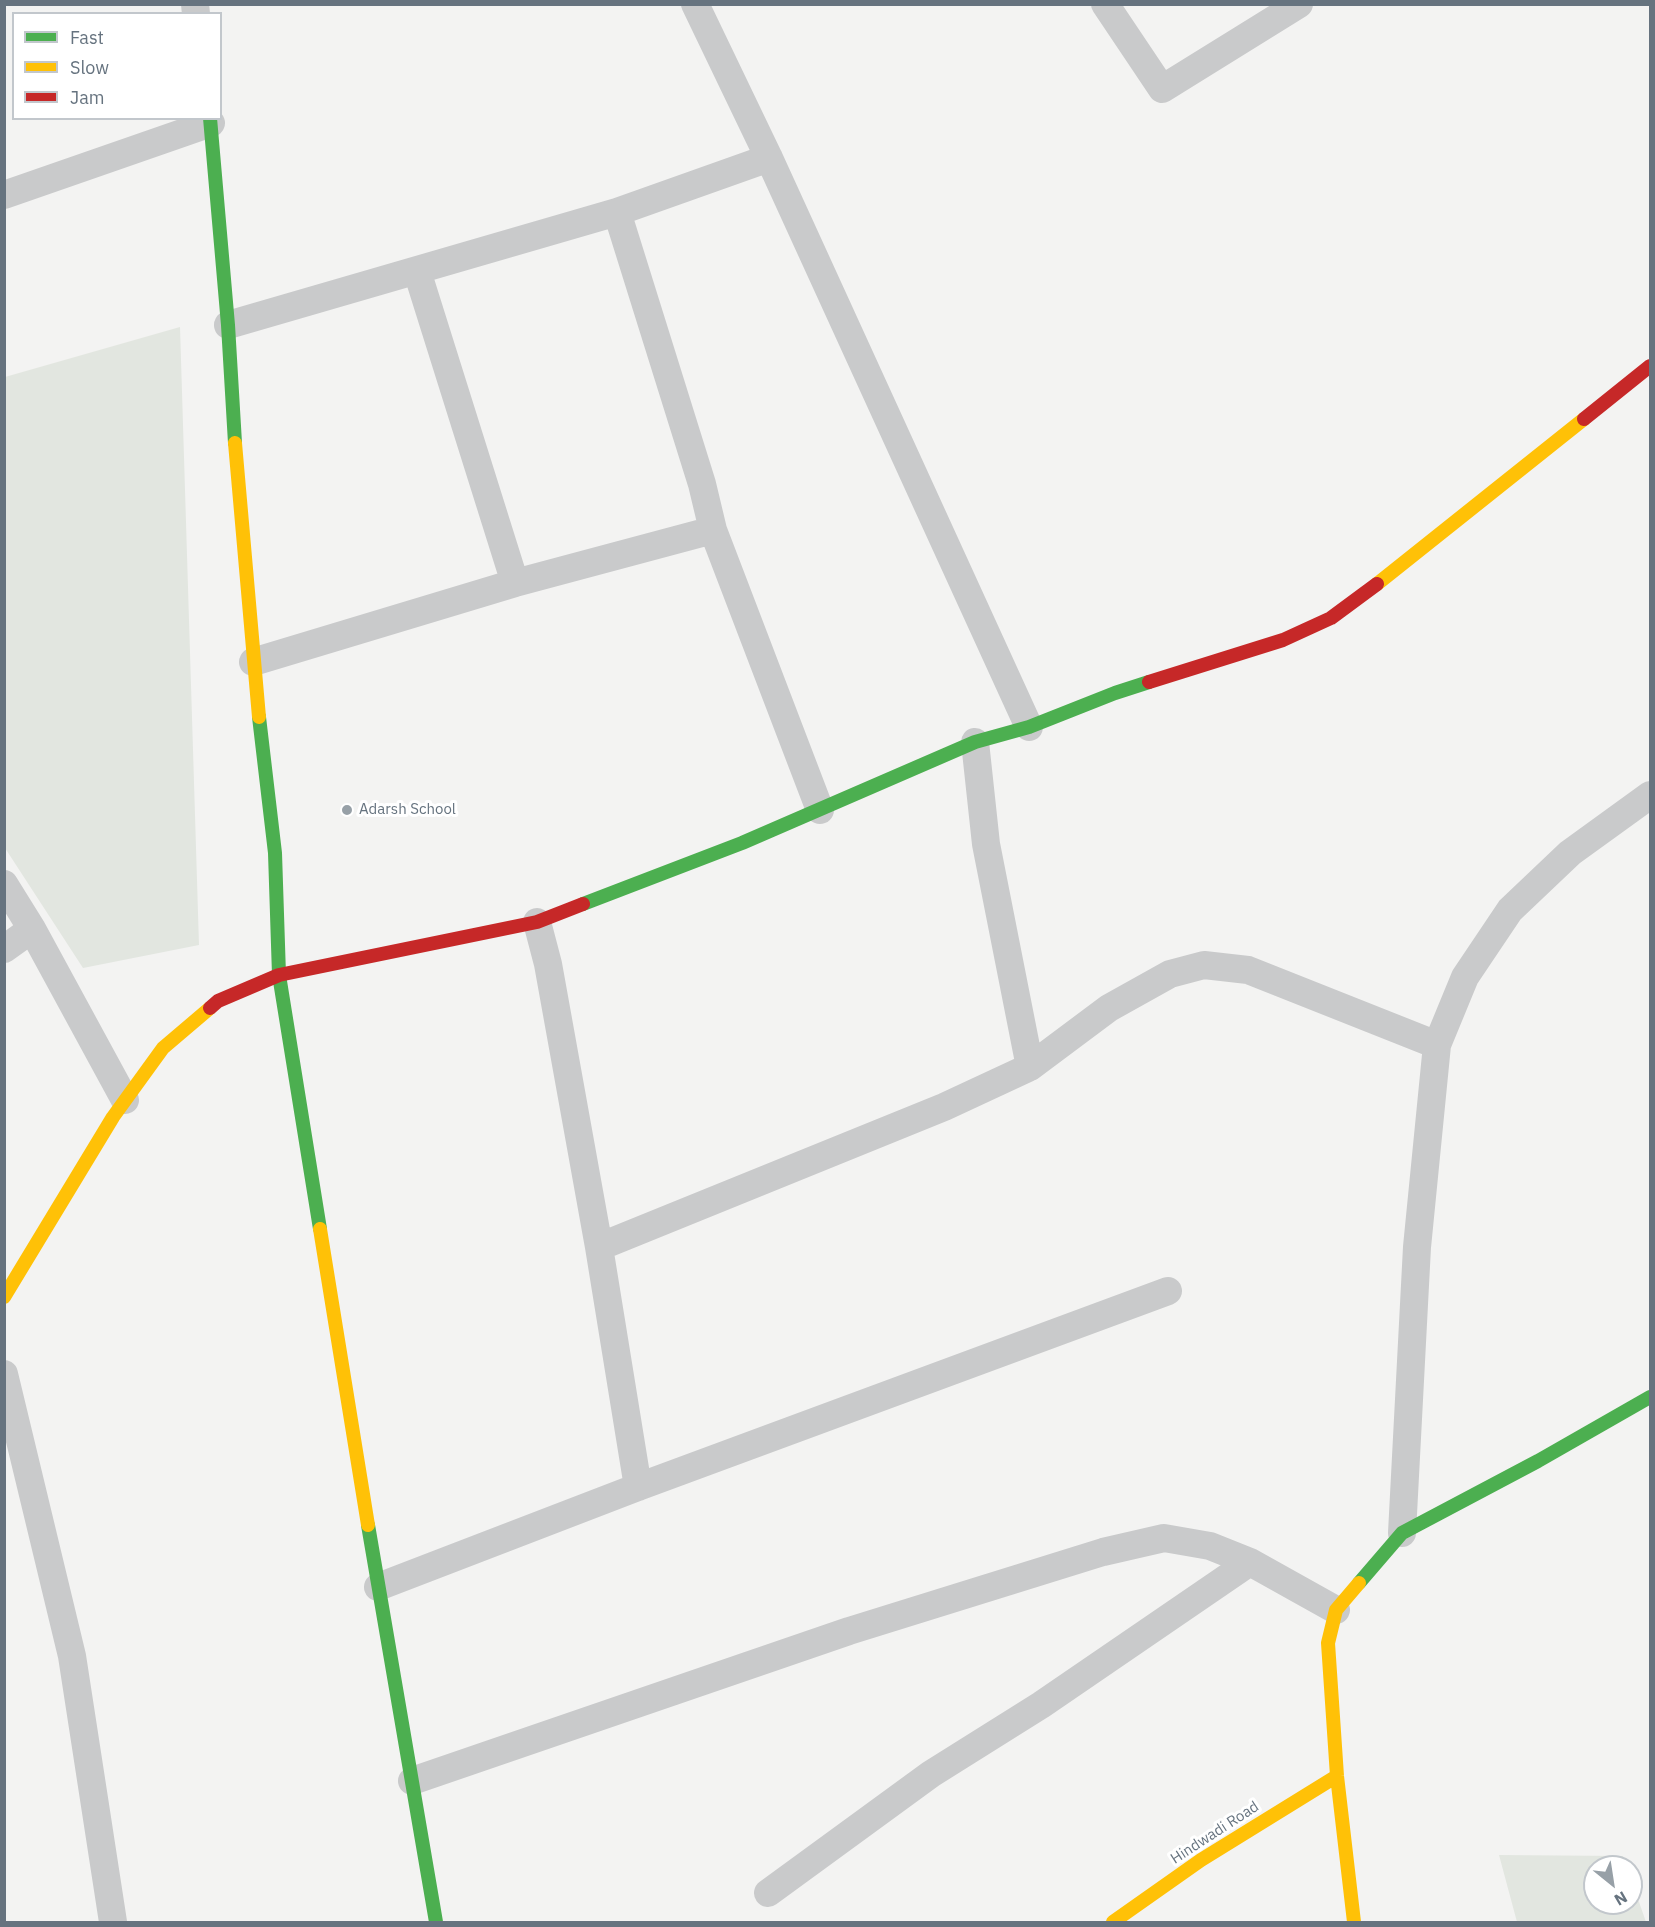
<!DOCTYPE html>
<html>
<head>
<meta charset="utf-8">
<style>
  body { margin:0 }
  #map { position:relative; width:1655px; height:1927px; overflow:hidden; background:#f3f3f2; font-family:"IBM Plex Sans",sans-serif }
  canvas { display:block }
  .frame { position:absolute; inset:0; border:6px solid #66737f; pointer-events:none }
  .legend { position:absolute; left:12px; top:12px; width:210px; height:108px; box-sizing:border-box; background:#fff; border:2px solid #c2c7cc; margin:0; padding:8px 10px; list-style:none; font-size:18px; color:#66737f }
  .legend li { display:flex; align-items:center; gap:12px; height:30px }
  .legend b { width:30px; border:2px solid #c2c7cc }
  .north { position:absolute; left:1583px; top:1855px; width:60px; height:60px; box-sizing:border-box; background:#fff; border:2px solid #c2c7cc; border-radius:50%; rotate:150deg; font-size:16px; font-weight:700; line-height:24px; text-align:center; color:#66737f }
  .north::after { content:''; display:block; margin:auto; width:21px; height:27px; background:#97a0a7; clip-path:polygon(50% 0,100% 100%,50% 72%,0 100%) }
</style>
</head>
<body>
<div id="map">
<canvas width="1655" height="1927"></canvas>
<div class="frame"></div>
<ul class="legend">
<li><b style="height:8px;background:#4caf50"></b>Fast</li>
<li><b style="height:8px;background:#ffc107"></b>Slow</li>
<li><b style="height:8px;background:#c62828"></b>Jam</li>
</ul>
<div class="north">N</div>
</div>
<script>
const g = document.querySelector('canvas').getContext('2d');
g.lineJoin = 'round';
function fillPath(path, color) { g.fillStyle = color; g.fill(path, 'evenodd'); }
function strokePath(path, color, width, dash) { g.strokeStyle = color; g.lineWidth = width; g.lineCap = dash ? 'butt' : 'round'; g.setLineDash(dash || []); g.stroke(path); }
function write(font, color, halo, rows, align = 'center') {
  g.font = font + ' "IBM Plex Sans",sans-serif'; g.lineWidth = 6; g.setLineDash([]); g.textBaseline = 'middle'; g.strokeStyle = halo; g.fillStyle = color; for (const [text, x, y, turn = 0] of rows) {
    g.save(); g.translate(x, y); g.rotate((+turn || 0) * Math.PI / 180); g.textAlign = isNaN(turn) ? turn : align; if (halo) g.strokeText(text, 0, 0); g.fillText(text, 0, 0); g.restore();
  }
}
const green = new Path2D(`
  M180 327 199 945 83 968 5 848V377Z
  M1499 1855 1623 1856 1627 1867H1595V1903H1631V1879L1646 1922H1517Z`);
const street = new Path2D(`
  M195 4 196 14
  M695 4 769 158 1029 727
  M1105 4 1162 89 1299 4
  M4 195 211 123
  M617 212 702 484 713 530 820 810
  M417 271 515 583
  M228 325 617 212 769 158
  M253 662 515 583 713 530
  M975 742 986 844 1030 1067
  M4 884 32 929 125 1100
  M537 922 548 964 599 1247 638 1487
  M4 949 32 929
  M599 1247 944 1107 1030 1067 1109 1008 1170 974 1204 965 1248 970 1437 1045
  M4 1374 72 1656 113 1922
  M1402 1533 1417 1247 1437 1045 1465 977 1510 910 1570 853 1650 795
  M378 1587 638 1487 1168 1291
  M412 1781 849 1631 1103 1552 1164 1538 1210 1546 1250 1562 1336 1610
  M768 1893 931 1774 1041 1705 1250 1562`);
const fast = new Path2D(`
  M210 118 228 325 235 443
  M259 717 275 853 279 975 320 1229
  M583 904 742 843 975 742 1029 727 1115 693 1149 682
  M368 1525 436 1922
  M1359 1583 1402 1533 1538 1461 1650 1397`);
const slow = new Path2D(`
  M235 443 259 717
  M1377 584 1584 419
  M320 1229 368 1525
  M4 1297 113 1117 163 1048 210 1008
  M1113 1922 1201 1860 1337 1776
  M1354 1922 1337 1776 1328 1643 1336 1610 1359 1583`);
const jam = new Path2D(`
  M1584 419 1650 366
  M1149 682 1283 640 1331 618 1377 584
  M210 1008 218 1001 279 975 537 922 583 904`);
const markers = [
  [347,810,6,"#97a0a7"]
];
const poiNames = [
  ["Adarsh School",359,810]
];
const streetNames = [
  ["Hindwadi Road",1215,1833,-33]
];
fillPath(green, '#e2e6e0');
strokePath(street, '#c9cacb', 28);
strokePath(fast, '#4caf50', 14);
strokePath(slow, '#ffc107', 14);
strokePath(jam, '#c62828', 14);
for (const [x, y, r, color] of markers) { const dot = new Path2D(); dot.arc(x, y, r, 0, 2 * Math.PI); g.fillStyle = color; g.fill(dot); strokePath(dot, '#fff', 2); }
write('15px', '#66737f', '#fff', poiNames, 'left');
write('15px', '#66737f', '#fff', streetNames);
</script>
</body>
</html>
